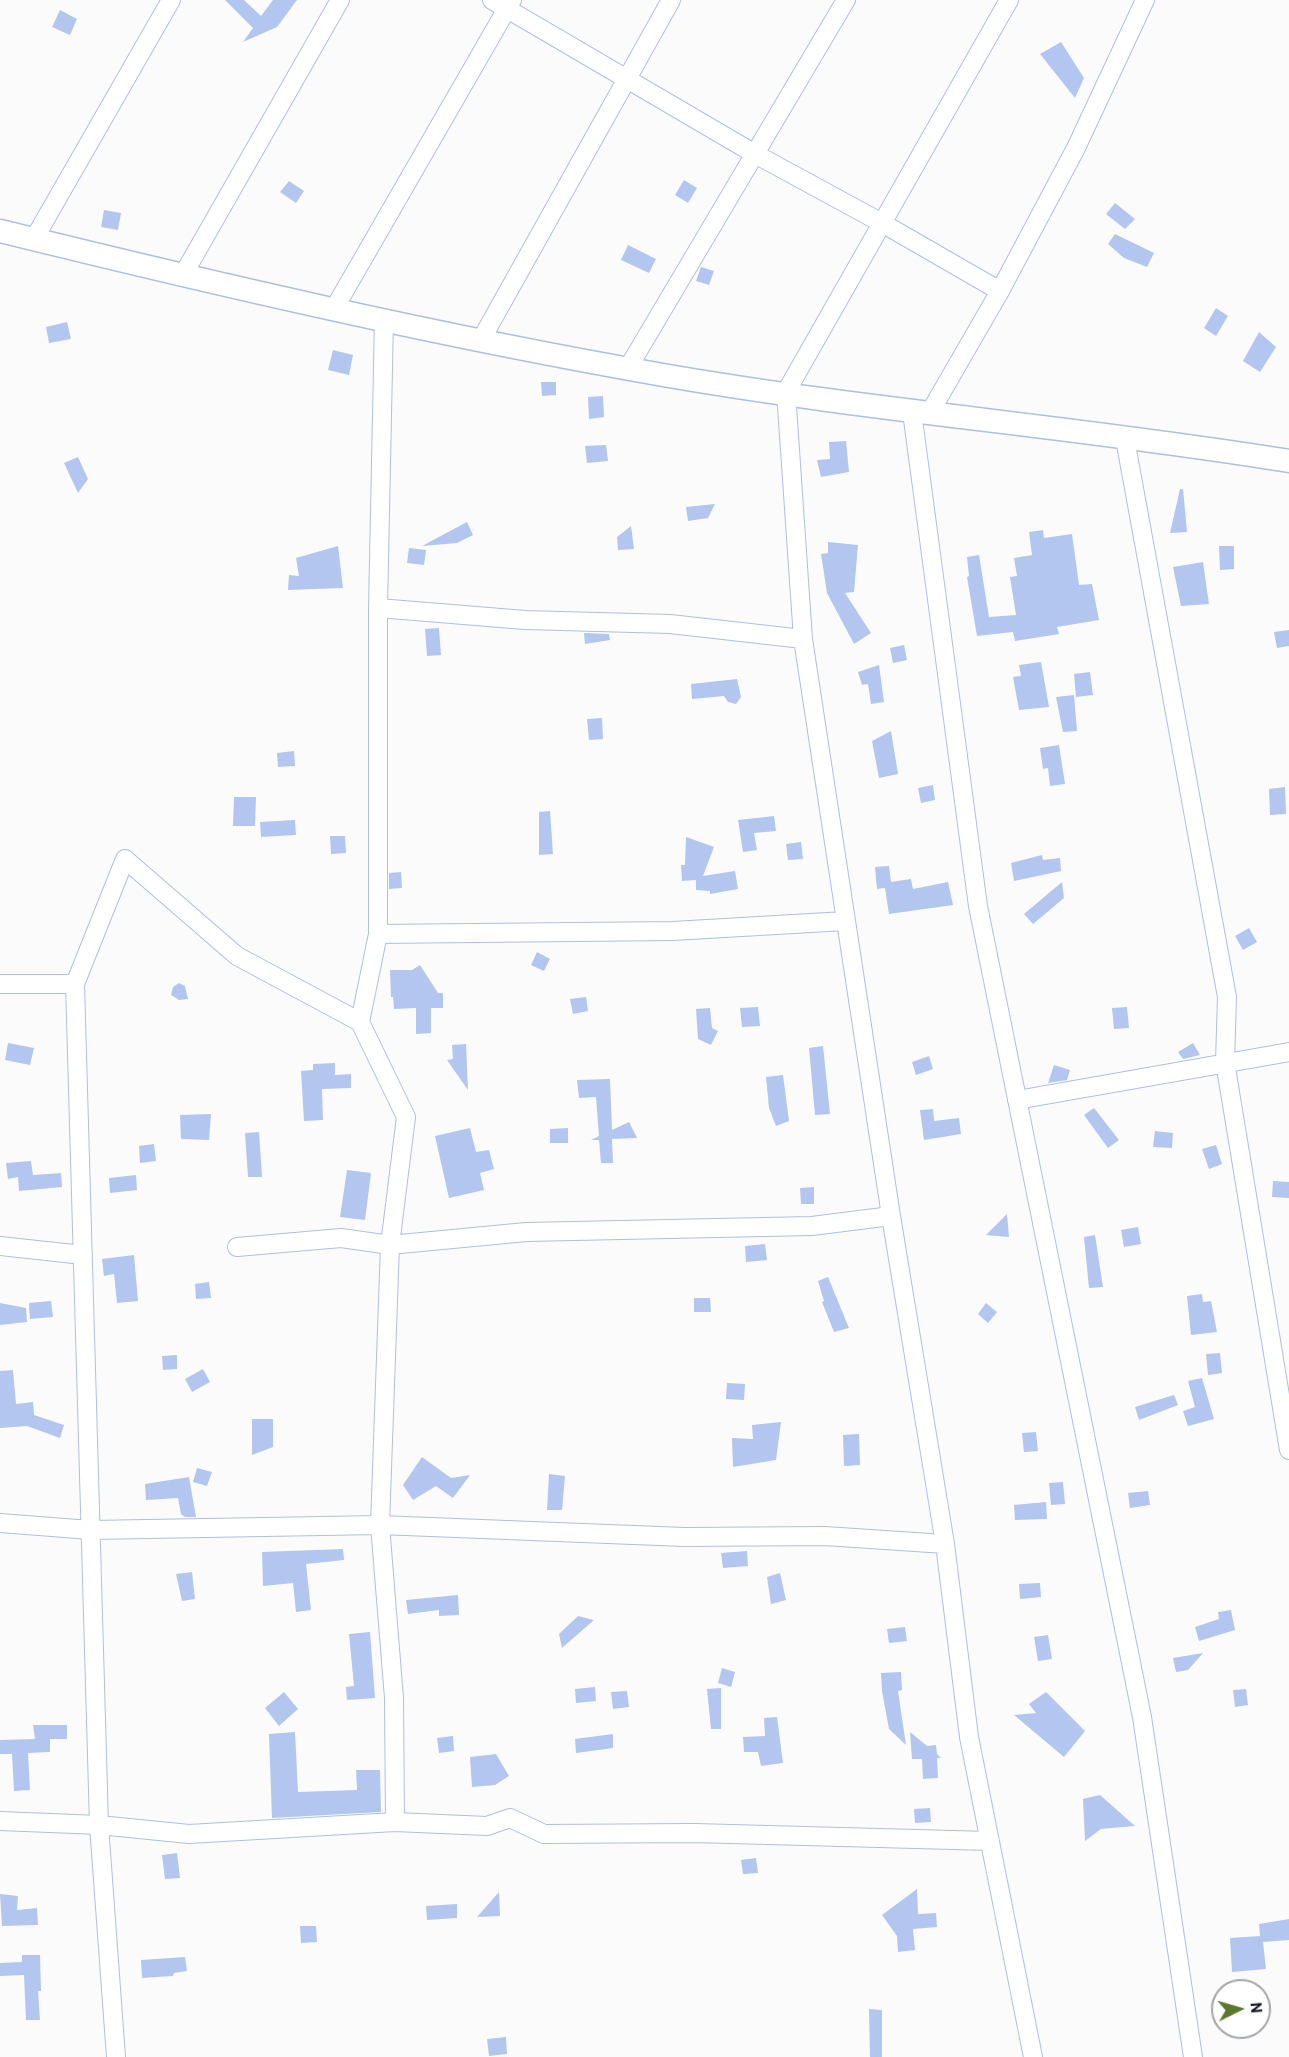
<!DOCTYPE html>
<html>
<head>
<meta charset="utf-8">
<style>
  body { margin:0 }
  #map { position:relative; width:1289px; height:2057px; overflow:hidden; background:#fbfbfb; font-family:Barlow,sans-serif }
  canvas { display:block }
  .north { position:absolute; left:1211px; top:1979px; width:60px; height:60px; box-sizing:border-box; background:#fff; border:2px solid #a2a5a9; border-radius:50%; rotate:85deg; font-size:16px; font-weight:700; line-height:24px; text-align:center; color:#171d29 }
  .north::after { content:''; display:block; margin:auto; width:21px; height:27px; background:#5b782d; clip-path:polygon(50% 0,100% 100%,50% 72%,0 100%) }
</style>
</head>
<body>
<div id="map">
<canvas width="1289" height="2057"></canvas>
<div class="north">N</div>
</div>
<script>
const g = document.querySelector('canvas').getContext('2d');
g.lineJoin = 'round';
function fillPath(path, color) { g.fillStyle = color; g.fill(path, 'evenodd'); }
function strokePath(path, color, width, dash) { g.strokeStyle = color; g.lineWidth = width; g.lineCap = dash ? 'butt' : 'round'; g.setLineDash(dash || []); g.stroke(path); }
const building = new Path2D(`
  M225 0H244L261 16 273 0H297L277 27 243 42 253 28Z
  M60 10 77 19 70 35 52 27Z
  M1061 42 1084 78 1075 98 1040 54Z
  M684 180 697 188 688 203 675 195Z
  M289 181 304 191 296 203 280 192Z
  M1115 203 1135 219 1125 229 1106 214Z
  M104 210 121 213 118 230 101 227Z
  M1115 234 1154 253 1147 267 1124 258 1108 244Z
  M628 245 656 259 649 273 621 260Z
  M701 267 714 271 709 285 696 281Z
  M1216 308 1228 316 1216 336 1204 328Z
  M67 322 71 339 49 343 46 327Z
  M1259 332 1276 347 1260 372 1243 361Z
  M333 350 353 355 349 375 328 370Z
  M541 382H556V395L542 396Z
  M603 396 604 417 589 419 588 397Z
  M846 441 849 472 821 477 817 460 830 459 829 442Z
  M606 445 608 461 587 463 585 446Z
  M78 457 88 479 78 493 64 463Z
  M1180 489H1183L1187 532 1170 533Z
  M715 504 708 518 688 521 686 507Z
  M467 522 473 535 457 543 422 546Z
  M631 526 634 549 618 550 617 537Z
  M1043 530 1044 538 1072 534 1079 585 1092 584 1099 620 1057 627 1059 634 1015 641 1013 632 977 636 967 577 969 576 967 557 979 555 989 617 1016 615 1010 577 1017 576 1014 558 1032 555 1029 532Z
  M828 542 858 545 854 592 845 593 871 633 854 644 827 593 821 554 828 553Z
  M338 546 343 588 288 590 289 575 299 576 296 558Z
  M1219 546H1234V569L1220 570Z
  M409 548 426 550 424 565 407 563Z
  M1203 562 1209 604 1181 606 1173 567Z
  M439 628 441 655 427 656 425 629Z
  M1289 630V646L1277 648 1274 632Z
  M584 633 609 634 610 640 585 644Z
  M904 645 907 660 893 663 890 648Z
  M1041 662 1049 707 1019 710 1013 677 1021 676 1019 665Z
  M879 665 884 702 871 704 868 684 862 685 858 672Z
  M1090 672 1093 695 1076 697 1074 674Z
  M737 679 741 697 736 704 728 702 724 696 692 699 691 684Z
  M1074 695 1077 731 1063 732 1056 697Z
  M602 718 603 739 589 740 587 719Z
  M891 731 898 774 879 778 872 741Z
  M1059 745 1065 784 1050 786 1048 768 1043 769 1040 748Z
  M294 751 295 766 278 767 277 753Z
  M933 785 935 800 921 803 918 788Z
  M1285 787 1286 814 1270 815 1269 789Z
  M234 797H256L255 826H233Z
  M550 811 553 854 539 855V812Z
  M774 816 776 831 754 833 757 850 743 852 738 820Z
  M295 820 296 835 261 837 260 822Z
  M330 836H345L346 853 331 854Z
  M686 837 714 847 703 876 735 871 738 889 710 894V891L696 890V880L682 881 681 865H685Z
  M801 842 803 859 788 860 786 844Z
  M1042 855 1043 860 1060 858 1061 871 1014 881 1011 863Z
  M889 866 891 882 911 879 913 889 948 882 953 905 889 914 885 888 877 889 875 867Z
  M401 872 402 888 389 889V873Z
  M1062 882 1064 898 1033 924 1024 914Z
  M1249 928 1257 942 1243 950 1235 936Z
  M537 952 550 959 544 971 531 965Z
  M420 965 438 993H443V1008H431V1033L416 1034V1008L394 1009 393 997H391L390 970H412Z
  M179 983 185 986 188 999 179 1000 171 995 173 987Z
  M586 997 588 1011 573 1014 570 999Z
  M758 1007 760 1026 742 1027 740 1008Z
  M1127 1007 1129 1028 1114 1029 1112 1008Z
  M710 1008 712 1028 718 1031 711 1045 698 1039 696 1009Z
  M8 1043 34 1048 30 1065 5 1060Z
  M1193 1043 1200 1055 1183 1059 1178 1052Z
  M466 1044 468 1090 447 1060 453 1059 452 1045Z
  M823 1046 830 1114 815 1115 809 1048Z
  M929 1056 933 1069 916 1075 912 1062Z
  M335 1063V1075L351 1074V1088L322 1089 323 1120 304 1121 301 1071 313 1070V1064Z
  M1054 1065 1070 1070 1067 1080 1048 1083Z
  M783 1075 789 1121 776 1126 769 1108 766 1077Z
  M610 1079 612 1130 629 1122 637 1138 612 1139 613 1163H601L599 1140H591L599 1136 596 1097 579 1098 577 1080Z
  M1094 1108 1119 1140 1108 1148 1084 1115Z
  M933 1109 934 1121 959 1118 961 1134 924 1140 920 1110Z
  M211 1114 209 1140 181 1139 180 1115Z
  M470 1128 476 1152 489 1150 494 1169 480 1173 484 1190 449 1198 435 1136Z
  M568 1128V1143H550V1129Z
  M1155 1131 1173 1133 1172 1148 1153 1147Z
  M259 1132 262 1177H248L245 1133Z
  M154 1144 156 1161 140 1163 139 1146Z
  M1216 1145 1222 1164 1209 1169 1202 1149Z
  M31 1161 33 1175 61 1173 62 1187 19 1191 18 1177 8 1179 6 1163Z
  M347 1170 371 1173 365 1220 340 1217Z
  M136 1175 137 1190 110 1193 109 1178Z
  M1273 1181 1289 1182V1198L1272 1197Z
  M814 1187V1204H801L800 1188Z
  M1007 1214 1009 1237 986 1235Z
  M1138 1227 1141 1244 1124 1247 1121 1230Z
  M1095 1235 1103 1287 1089 1288 1084 1237Z
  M765 1244 767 1260 746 1262 745 1246Z
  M134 1255 138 1301 117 1303 114 1274 104 1276 102 1259Z
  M828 1277 849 1328 834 1332 822 1302 824 1301 818 1281Z
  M209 1282 211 1298 196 1299 195 1284Z
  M1202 1294 1203 1302 1211 1301 1217 1332 1191 1335 1187 1296Z
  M694 1298H710L711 1312H694Z
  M51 1301 53 1317 30 1319 29 1303Z
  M0 1303 26 1308 27 1322 0 1325Z
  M986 1303 997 1312 988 1323 978 1314Z
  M1220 1353 1222 1373 1208 1375 1206 1354Z
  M177 1355V1369L163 1370 162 1356Z
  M203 1369 210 1382 192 1392 185 1379Z
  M13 1370 16 1404 33 1402 34 1415 64 1425 60 1438 27 1426 0 1428V1371Z
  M1202 1378 1214 1419 1188 1426 1183 1411 1195 1407 1188 1381Z
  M727 1383 745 1384 744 1400 726 1399Z
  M1174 1395 1178 1405 1139 1420 1135 1407Z
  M252 1419H273V1447L252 1455Z
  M781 1422 776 1460 733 1467 732 1438 753 1439 752 1425Z
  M1036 1432 1038 1451 1024 1452 1022 1433Z
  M859 1434 860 1465 844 1466 843 1435Z
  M422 1457 451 1478 470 1475 453 1498 436 1486 413 1500 403 1485Z
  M197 1468 212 1472 207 1486 193 1482Z
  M549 1474 565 1476 562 1510H547Z
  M189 1477 196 1517H185L181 1514 178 1498 146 1500 145 1484Z
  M1063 1482 1065 1504 1051 1505 1049 1483Z
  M1148 1491 1150 1505 1130 1508 1128 1493Z
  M1046 1502 1047 1519 1015 1520 1014 1505Z
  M343 1549 344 1560 306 1564 311 1610 296 1612 293 1583 263 1586 262 1552Z
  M747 1551 748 1566 723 1568 721 1553Z
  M192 1572 195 1599 182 1601 176 1574Z
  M780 1573 786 1600 771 1604 767 1577Z
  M1040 1583 1041 1597 1020 1599 1019 1584Z
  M458 1595 459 1615 439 1616V1610L408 1614 406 1600Z
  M1231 1610 1235 1630 1199 1641 1195 1627 1219 1619 1218 1612Z
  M578 1616 594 1620 562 1648 559 1634Z
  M905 1627 907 1641 889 1643 887 1629Z
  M370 1632 375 1698 347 1700 346 1687 354 1686 349 1634Z
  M1048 1635 1052 1659 1038 1661 1034 1637Z
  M1203 1653 1188 1670 1176 1672 1173 1658Z
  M722 1668 735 1672 731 1687 718 1683Z
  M901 1672 902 1690 898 1691 906 1745 889 1729 882 1691 881 1673Z
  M595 1687 596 1701 576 1703 575 1689Z
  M721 1688V1729H711L707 1689Z
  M1246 1689 1248 1705 1235 1707 1233 1690Z
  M627 1691 629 1707 613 1709 611 1692Z
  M284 1692 298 1709 279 1726 265 1708Z
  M1046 1692 1085 1731 1064 1757 1014 1715 1036 1713 1029 1704Z
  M777 1717 783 1763 761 1766 758 1752H744L743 1737 765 1736 764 1718Z
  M33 1725H67V1739H50V1752L28 1753 30 1790 14 1791 12 1754H0V1740L35 1739Z
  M295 1732 298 1792 357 1790 356 1770H380L381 1812 272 1818 269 1734Z
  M910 1732 927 1746 936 1745 937 1754 941 1758H937L938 1778 923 1779 922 1759H912Z
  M613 1734V1748L576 1753 575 1739Z
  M453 1736 454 1751 439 1753 437 1738Z
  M496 1754 509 1776 495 1785 472 1787 470 1757Z
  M1100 1795 1135 1826 1101 1829 1085 1841 1083 1799Z
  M930 1808 931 1822 915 1823 914 1809Z
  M177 1853 180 1878 165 1879 162 1855Z
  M756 1858 758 1873 743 1874 741 1860Z
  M917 1889 918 1914 936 1913 937 1927 913 1929 915 1950 898 1952 897 1936 882 1915Z
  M499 1892 500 1916 477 1917Z
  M0 1894 18 1896 17 1910 37 1908 38 1925 2 1926Z
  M457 1904V1918L427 1920 426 1906Z
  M1289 1919V1940L1263 1942 1266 1969 1232 1972 1230 1938 1260 1936 1259 1924Z
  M300 1926H316L317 1942 301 1943Z
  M22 1955H40L41 1991H38L40 2020H26L24 1975 0 1976V1963L22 1962Z
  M185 1957 187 1971 174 1973 173 1976 142 1978 141 1960Z
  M869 2009 882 2010V2057H870Z
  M506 2037 507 2054 489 2056 487 2039Z`);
const minor = new Path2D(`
  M492 0 755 154 882 223 1000 291
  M1009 0 786 392 803 639 891 1216 945 1544 969 1737 1033 2057
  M34 239 171 0
  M183 275 340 0
  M334 309 512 0
  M384 319 378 608V934L360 1022 406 1117 390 1245 380 1525 394 1698 395 1822
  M481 340 671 0
  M628 368 846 0
  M912 412 978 906 1142 1717 1193 2057
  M929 414 1000 291 1076 148 1145 0
  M1125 439 1227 997 1225 1062 1289 1450
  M378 608 525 620 670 624 803 639
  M378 934 673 931 845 921
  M0 984H75L125 859 237 956 360 1022
  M75 984 99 1825 116 2057
  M1017 1100 1289 1052
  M0 1246 83 1255
  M237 1247 341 1238 390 1245 526 1232 812 1226 891 1216
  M0 1523 90 1530 380 1525 684 1537 825 1536 945 1544
  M0 1821 99 1825 189 1834 395 1822 487 1826 510 1818 544 1834 694 1833 990 1841`);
const tertiary = new Path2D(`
  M0 231C219 285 440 336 663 375 870 411 1081 427 1289 461`);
fillPath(building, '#b2c6ef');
strokePath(minor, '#afbfe0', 20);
strokePath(tertiary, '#afbfe0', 25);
strokePath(minor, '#fff', 18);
strokePath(tertiary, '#fff', 22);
</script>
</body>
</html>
